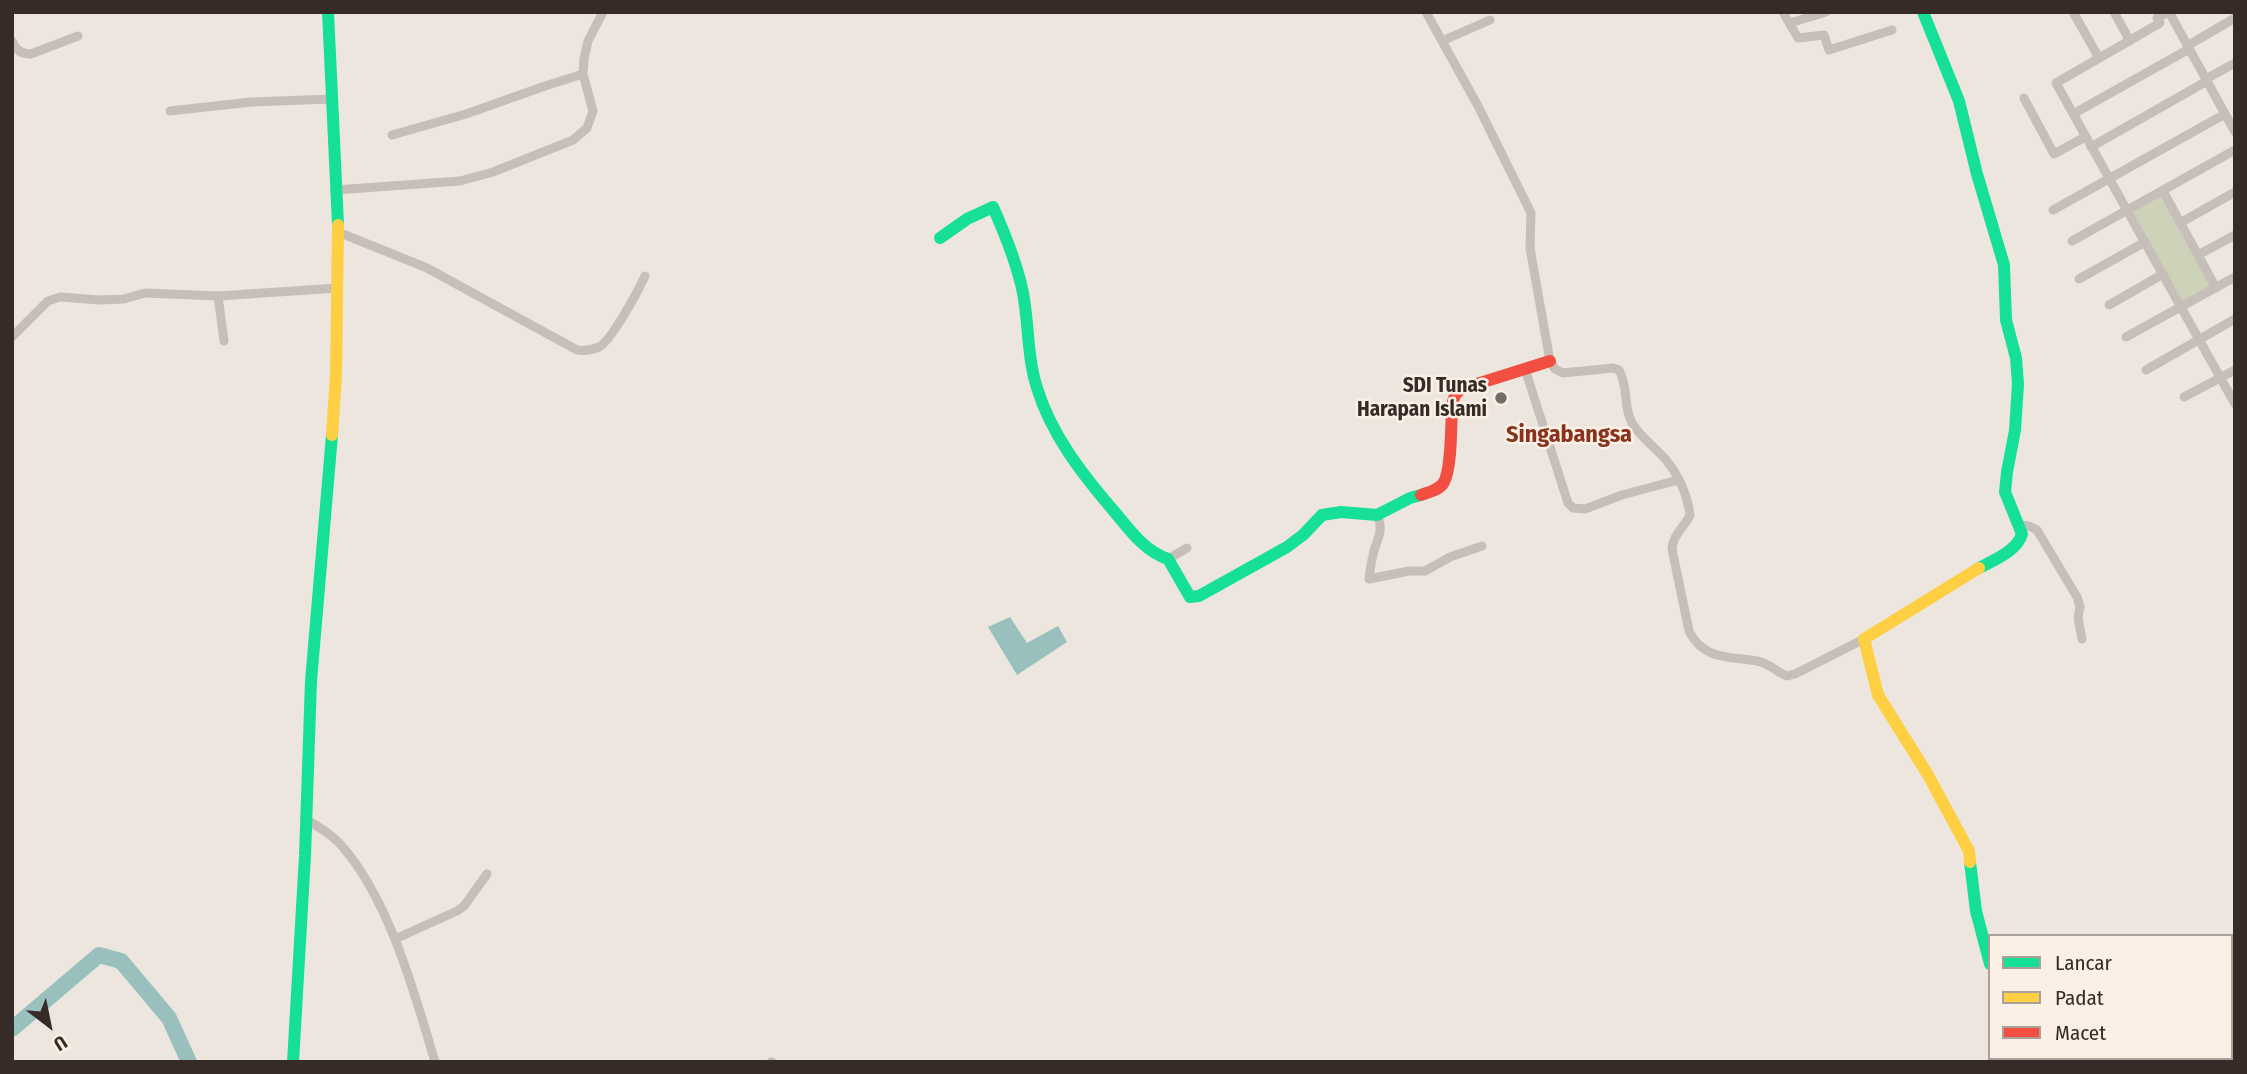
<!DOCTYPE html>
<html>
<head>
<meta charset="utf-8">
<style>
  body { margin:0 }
  #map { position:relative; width:2247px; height:1074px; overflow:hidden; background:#ece6df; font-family:"Fira Sans Condensed",sans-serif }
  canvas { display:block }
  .frame { position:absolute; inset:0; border:14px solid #362b26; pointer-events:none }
  .legend { position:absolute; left:1988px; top:934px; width:245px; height:126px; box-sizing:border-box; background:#faf0e6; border:2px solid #aca199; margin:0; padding:9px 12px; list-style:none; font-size:21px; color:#362b26 }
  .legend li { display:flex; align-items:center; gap:14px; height:35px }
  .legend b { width:35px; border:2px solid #aca199 }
  .north { position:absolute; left:14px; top:990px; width:70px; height:70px; -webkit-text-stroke:5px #faf0e6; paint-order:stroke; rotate:148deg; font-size:19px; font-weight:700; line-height:28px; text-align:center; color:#362b26 }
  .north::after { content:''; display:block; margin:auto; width:24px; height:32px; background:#362b26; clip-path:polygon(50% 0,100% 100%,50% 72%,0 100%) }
</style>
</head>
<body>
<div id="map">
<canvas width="2247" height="1074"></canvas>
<div class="frame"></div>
<ul class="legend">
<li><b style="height:9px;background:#16e098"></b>Lancar</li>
<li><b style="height:9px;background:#ffcf43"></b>Padat</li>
<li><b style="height:9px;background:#f24e42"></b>Macet</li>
</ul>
<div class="north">U</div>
</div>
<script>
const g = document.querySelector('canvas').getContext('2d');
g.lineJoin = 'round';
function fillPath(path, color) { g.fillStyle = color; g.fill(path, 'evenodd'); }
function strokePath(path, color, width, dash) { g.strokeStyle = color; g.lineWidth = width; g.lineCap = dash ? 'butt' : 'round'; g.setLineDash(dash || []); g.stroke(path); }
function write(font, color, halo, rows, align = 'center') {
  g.font = font + ' "Fira Sans Condensed",sans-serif'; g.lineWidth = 5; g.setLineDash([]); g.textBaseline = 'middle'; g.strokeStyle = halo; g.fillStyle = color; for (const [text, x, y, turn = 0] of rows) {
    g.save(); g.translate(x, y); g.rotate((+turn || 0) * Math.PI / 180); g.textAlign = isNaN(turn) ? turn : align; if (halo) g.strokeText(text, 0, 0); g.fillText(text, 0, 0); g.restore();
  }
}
const green = new Path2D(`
  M2161 196 2211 286 2183 302 2132 212Z`);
const water = new Path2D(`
  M1010 617 1027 643 1058 626 1067 642 1017 675 988 627Z`);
const river = new Path2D(`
  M12 1029 99 955 121 961 169 1018 189 1062`);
const street = new Path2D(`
  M1426 12 1478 106 1531 213 1530 248 1550 361 1555 369 1563 373 1613 368 1619 370C1629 389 1623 407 1632 423 1641 438 1655 447 1666 460 1678 474 1688 496 1690 515 1684 528 1673 534 1672 549L1689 631C1704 661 1730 656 1757 661 1769 663 1776 672 1787 676L1795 674 1864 639
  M1783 12 1798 38 1824 35 1829 50 1892 30
  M2073 12 2099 58
  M2114 12 2130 41
  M2168 12 2157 18 2160 23 2056 83 2235 404
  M2169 12 2235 132
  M1790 23 1826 12
  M12 41C15 50 22 54 31 54L78 36
  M1442 41 1490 20
  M2187 46 2235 18
  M2206 79 2235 63
  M2024 98 2054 154 2085 137
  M170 111 251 102 332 99
  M2073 114 2189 49
  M392 135 466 114 545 86 583 74
  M2091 147 2207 81
  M335 190 460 181 493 172 573 140 587 128 593 111 583 74 584 59 588 41 603 12
  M2163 191 2216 288
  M2053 210 2225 114
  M2180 223 2235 192
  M338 232 427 268 577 350C584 351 592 350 599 347 612 340 638 291 645 276
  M2072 241 2235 150
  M2198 255 2235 235
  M2079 279 2145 242
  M218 296 224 341
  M2109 305 2163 274
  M12 337 48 301 60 297 100 300 124 299 145 293 218 296 338 288
  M2126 337 2235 277
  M1525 369 1568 503 1573 508 1585 509 1622 495 1678 480
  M2146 370 2235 319
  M2184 397 2235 370
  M1377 515C1385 531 1376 540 1373 555 1371 563 1370 571 1369 579L1409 571H1425L1450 557 1482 546
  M2020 525 2029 526 2037 530 2077 597 2080 607 2078 618 2082 639
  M1168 559 1187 548
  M305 819C318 826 330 833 340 844 388 896 415 994 435 1062
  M395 939 457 911 464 906 487 874
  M2020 1058 2023 1062
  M771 1062H772`);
const fast = new Path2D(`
  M328 12 338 225
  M1923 12 1959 101 1977 174 2004 265 2006 320 2016 358 2018 384 2015 430 2007 472 2005 492 2022 534C2017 551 1994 560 1979 568
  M940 238 967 219 993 207C1005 234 1017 263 1023 293 1029 324 1027 357 1037 388 1051 434 1082 474 1113 510 1129 529 1144 551 1168 559L1190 597 1199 596 1287 547 1303 535 1322 515 1341 512 1377 515 1410 498 1421 495
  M1970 862 1976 911 1990 964
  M293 1062 305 856 311 681 332 435`);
const slow = new Path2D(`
  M332 435 336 376 338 225
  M1970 862 1969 851 1928 775 1878 695 1864 639 1979 568`);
const jam = new Path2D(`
  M1421 495C1429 492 1440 490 1444 482 1452 468 1451 422 1452 405L1455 395 1461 389 1550 361`);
const markers = [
  [1501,398,7,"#766c67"]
];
const poiNames = [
  ["SDI Tunas",1487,386],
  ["Harapan Islami",1487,410]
];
const quarterNames = [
  ["Singabangsa",1569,435]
];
fillPath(green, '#ced2b8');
fillPath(water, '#9ac0be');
strokePath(river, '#9ac0be', 16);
strokePath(street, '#c6beb8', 9);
strokePath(fast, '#16e098', 12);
strokePath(slow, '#ffcf43', 12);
strokePath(jam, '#f24e42', 12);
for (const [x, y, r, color] of markers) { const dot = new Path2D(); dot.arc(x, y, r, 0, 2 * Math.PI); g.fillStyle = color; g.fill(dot); strokePath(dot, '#faf0e6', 2.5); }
write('bold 21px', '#362b26', '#faf0e6', poiNames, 'right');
write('bold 24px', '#88331c', '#faf0e6', quarterNames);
</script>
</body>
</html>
